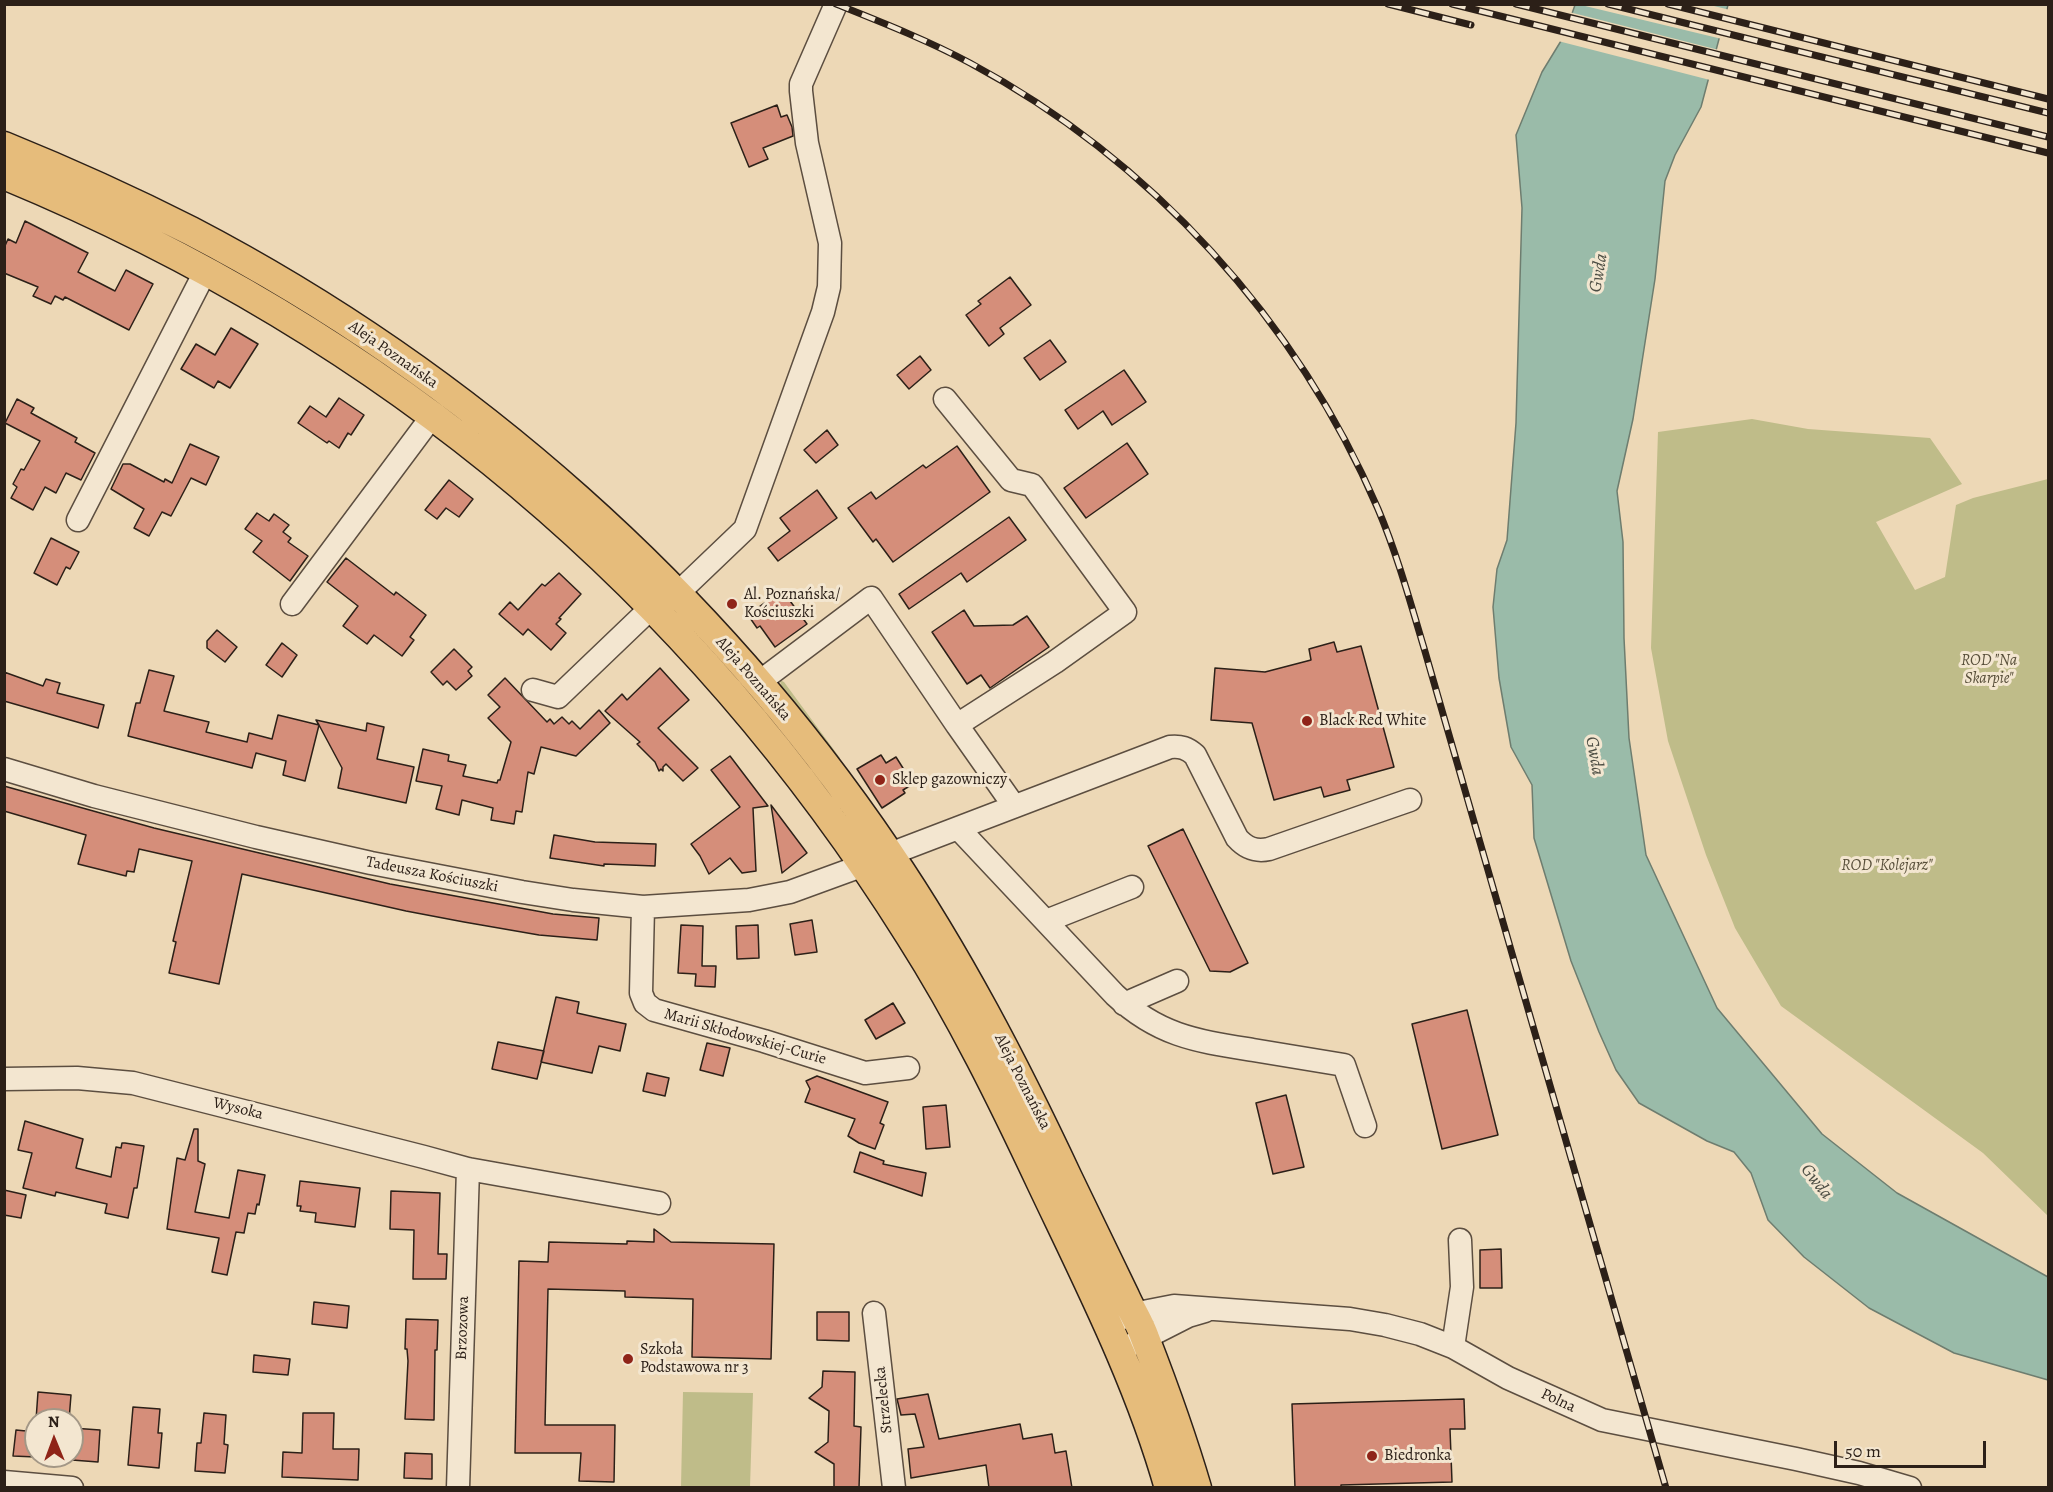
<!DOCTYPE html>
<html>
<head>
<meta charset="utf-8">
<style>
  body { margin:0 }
  #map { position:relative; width:2053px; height:1492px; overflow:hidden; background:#edd8b6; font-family:Alegreya,serif }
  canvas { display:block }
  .frame { position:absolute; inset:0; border:6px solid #2c2018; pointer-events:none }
  .north { position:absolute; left:24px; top:1408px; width:60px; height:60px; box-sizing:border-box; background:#f3e6d0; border:2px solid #a39786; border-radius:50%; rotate:359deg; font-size:16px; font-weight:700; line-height:24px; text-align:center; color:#2c2018 }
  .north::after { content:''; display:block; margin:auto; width:21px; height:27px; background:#8f2418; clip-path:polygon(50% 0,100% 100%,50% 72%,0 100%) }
  .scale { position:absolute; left:1834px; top:1441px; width:152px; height:27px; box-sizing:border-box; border:3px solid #2c2018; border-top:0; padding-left:8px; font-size:18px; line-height:21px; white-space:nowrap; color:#2c2018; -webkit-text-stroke:4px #f3e6d0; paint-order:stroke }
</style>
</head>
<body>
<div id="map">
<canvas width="2053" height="1492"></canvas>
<div class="frame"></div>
<div class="north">N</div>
<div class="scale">50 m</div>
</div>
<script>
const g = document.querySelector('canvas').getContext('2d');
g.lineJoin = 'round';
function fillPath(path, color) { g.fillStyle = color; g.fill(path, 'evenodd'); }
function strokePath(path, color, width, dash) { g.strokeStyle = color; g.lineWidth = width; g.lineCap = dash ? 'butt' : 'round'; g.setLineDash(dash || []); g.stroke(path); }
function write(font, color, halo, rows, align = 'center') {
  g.font = font + ' Alegreya,serif'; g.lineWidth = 6; g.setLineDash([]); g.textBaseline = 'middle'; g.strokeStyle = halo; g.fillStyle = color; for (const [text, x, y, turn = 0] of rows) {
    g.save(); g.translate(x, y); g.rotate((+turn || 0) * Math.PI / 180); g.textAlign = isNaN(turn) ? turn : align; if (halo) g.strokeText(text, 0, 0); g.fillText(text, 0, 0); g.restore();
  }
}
const green = new Path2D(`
  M1752 419 1808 429 1930 438 1962 484 1876 522 1915 590 1945 577 1956 505 1973 498 2048 479V1216L1983 1153 1781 1006 1735 928 1706 855 1668 741 1651 648 1658 432Z
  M780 680 784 682 840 758H835L806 723 781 686Z
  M683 1392 753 1393 750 1487H681Z`);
const water = new Path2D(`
  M1575 5H1728L1701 107 1675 155 1665 181 1655 279 1633 419 1617 491 1623 542 1624 638 1629 738 1646 855 1717 1008 1822 1134 1897 1193 2048 1277V1380L1954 1353 1869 1308 1804 1257 1768 1220 1751 1173 1734 1152 1707 1141 1639 1103 1616 1070 1599 1032 1571 961 1534 838 1532 785 1511 747 1499 678 1493 607 1497 569 1507 540 1516 423 1522 208 1516 135 1542 72 1564 36Z`);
const pier = new Path2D(`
  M1706 4 1730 10 1722 39 1581 5Z
  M1569 12 1719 50 1710 80 1558 41Z`);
const building = new Path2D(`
  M777 105 781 117 787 115 792 127 793 136 763 148 768 159 749 167 731 123Z
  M25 221 88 253 78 272 115 291 126 270 153 284 129 330 65 297 63 300 55 296 51 304 33 296 38 287 4 273V248L8 239 16 243Z
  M1010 277 1031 305 1000 328 1004 334 989 346 966 315 981 304 978 301Z
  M231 328 258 344 230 388 218 381 214 388 181 369 196 344 215 355Z
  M1050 340 1066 362 1040 380 1024 358Z
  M920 356 931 370 909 389 897 375Z
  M1124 370 1146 402 1112 425 1103 411 1078 429 1065 410Z
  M339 398 364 415 351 435 348 433 339 448 329 441 327 443 298 423 310 406 326 417Z
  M17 399 34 408 31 413 77 438 75 442 95 453 81 480 66 473 56 493 45 487 33 510 11 498 17 487 13 484 21 469 24 470 40 441 5 423Z
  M827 430 838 445 816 463 804 450Z
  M1127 443 1148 474 1086 518 1064 488Z
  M190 444 219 457 206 485 191 478 171 516 162 512 149 536 134 528 144 509 111 489 123 464H130L164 482 165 479 172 483Z
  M957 446 990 492 893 562 876 539 873 542 848 508 871 492 876 499 923 465 926 468Z
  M449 480 473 499 459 517 446 508 437 519 425 510Z
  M817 490 837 518 778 561 768 548 790 531 780 518Z
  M257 513 269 521 274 514 289 525 283 532 291 538 288 542 308 556 290 581 253 552 262 541 245 529Z
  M1009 517 1026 540 967 582 961 573 909 609 899 594Z
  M51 538 79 552 70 569 66 567 57 585 34 573Z
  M346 558 394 595 396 592 426 615 410 637 414 640 402 656 374 635 367 644 343 626 358 606 327 582Z
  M559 573 581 594 559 618 561 619 556 624 566 633 551 650 528 629 523 635 499 614 510 602 518 610 542 584 545 586Z
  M782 590 807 624 775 647 760 626 757 628 748 615Z
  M964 610 974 626 1013 625 1027 616 1049 647 990 688 981 675 967 684 932 632Z
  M217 630 237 647 225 662 207 648V641Z
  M1334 642 1337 652 1361 646 1394 767 1347 780 1350 790 1324 797 1321 787 1274 800 1252 723 1211 720 1215 668 1265 672 1311 660 1309 649Z
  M282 643 297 655 282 677 266 665Z
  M454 649 472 667 468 671 472 676 456 690 447 681 443 685 431 672Z
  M660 668 689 700 658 728 698 768 683 781 666 764 663 767V771L661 769 659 771 655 762 637 744 640 742 605 711 622 694 627 700Z
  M149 670 174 676 164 711 209 722 206 732 247 742 249 733 272 739 278 715 319 725 316 720 366 731 367 723 384 727 377 759 414 767 406 803 338 788 342 768 319 725 305 781 283 775 286 761 256 753 252 768 128 736 136 703H140Z
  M4 672 43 686 46 679 60 683 57 693 104 705 98 728 4 701Z
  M505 678 547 722 550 719 554 724 562 717 569 724 572 721 580 729 599 710 610 723 576 756 541 747 534 774 528 772 522 812 516 811 514 824 491 820 493 808 462 800 459 815 436 809 442 786 416 781 423 749 449 755 448 761 466 765 463 776 497 783 498 780H500L511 742 488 718 500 707 488 695Z
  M881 755 886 763 896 757 913 784 903 790 905 793 882 808 857 769Z
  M730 756 768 806 753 808 756 871 742 873 730 858 709 874 700 856 691 844 740 807 711 770Z
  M4 786 154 828 390 884 553 914 599 918 597 940 539 935 464 922 406 911 242 874 219 984 169 973 176 942 173 941 192 861 139 849 134 872 127 871 126 876 78 864 86 835 4 811Z
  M771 805 807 853 782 873 778 849Z
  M1183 829 1248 963 1230 972 1210 971 1148 846Z
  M554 835 595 842 656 844 655 866 604 864V866L550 858Z
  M812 920 817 952 795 955 790 924Z
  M681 925 703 926 702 966H716L715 987 695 986 696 974 678 973Z
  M758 925 759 958 737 959 736 926Z
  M556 997 579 1002 577 1013 626 1024 620 1051 599 1046 592 1073 541 1062Z
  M893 1003 905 1023 876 1039 865 1020Z
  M1467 1010 1498 1135 1442 1149 1412 1024Z
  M498 1042 544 1051 537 1079 492 1069Z
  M707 1043 730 1048 723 1076 700 1070Z
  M647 1073 669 1078 665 1096 643 1091Z
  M817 1076 888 1102 880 1123 884 1125 875 1149 859 1143 848 1136 855 1119 805 1102 810 1089 806 1081Z
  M1286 1095 1304 1167 1273 1174 1256 1103Z
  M946 1105 950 1147 926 1149 923 1107Z
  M25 1121 83 1139 76 1168 111 1177 116 1147 121 1148 122 1143H125L144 1146 137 1188H134L128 1218 105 1213 107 1204 56 1192 55 1196 23 1188 32 1153 18 1150Z
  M194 1129H198V1161L205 1164 195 1212 229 1218 238 1170 265 1175 259 1205 257 1204 255 1214 248 1213 244 1233 236 1232 227 1275 212 1272 219 1238 167 1229 177 1158 185 1160Z
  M860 1152 884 1161 883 1164 926 1173 922 1196 854 1172Z
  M300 1181 360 1188 355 1227 315 1222 316 1213 300 1211 301 1206H297Z
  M4 1190 26 1195 21 1218 4 1215Z
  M391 1191 440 1193 438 1254H447L446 1279H413L414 1230 390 1229Z
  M654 1229 671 1242 774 1244 771 1359 692 1357 693 1299 625 1297V1291L548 1289 545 1425H615L614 1482 579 1481 581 1453H515L519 1261 548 1262 549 1242 627 1244V1241L654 1242Z
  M1501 1249 1502 1288H1480V1250Z
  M314 1302 349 1306 347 1328 312 1324Z
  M817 1312H849V1341L817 1340Z
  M406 1319 438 1320 437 1350H435L434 1420 405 1419 408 1361 407 1349H405Z
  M254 1355 290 1359 288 1375 253 1372Z
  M823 1371 855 1372 854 1426 861 1427 859 1488H834V1464L815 1452 828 1442 829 1411 809 1398 822 1387Z
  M38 1392 71 1395 69 1420H36Z
  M928 1394 939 1439 1020 1424 1023 1439 1052 1434 1055 1453 1066 1451 1072 1488H989L986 1465 911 1478 908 1449 924 1447 915 1414 901 1415 897 1399Z
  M1464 1399 1465 1429H1450L1452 1482 1341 1485V1488H1295L1292 1404Z
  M133 1407 160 1409 158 1433H162L159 1468 128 1465Z
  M204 1413 226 1415 224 1444 228 1445 225 1473 195 1471 197 1443H201Z
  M303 1413H334L333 1449H359L358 1480 282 1477 283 1452 302 1453Z
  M72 1428 100 1430 98 1462 72 1460Z
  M16 1430 36 1432V1457L13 1456Z
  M405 1453 432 1454V1479L404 1478Z`);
const minor = new Path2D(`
  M945 399 1011 480 1032 485 1125 612 1055 662 957 725 1014 806
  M78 520 206 270
  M677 594 745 529 823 312 829 287 830 243 807 143 801 91V84L836 4
  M292 604 433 415
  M758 683 871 598 957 725
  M533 690 558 697 652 607
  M4 769 94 796 256 837 371 863 522 892 573 900 643 907 749 900 790 892 864 865
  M958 828 1115 995C1159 1036 1197 1041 1253 1050 1284 1055 1314 1060 1344 1065L1365 1126
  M890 854 1170 747C1181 746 1187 748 1195 755L1237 838C1246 848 1255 852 1269 849L1410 800
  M643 907 641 993 645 1003 654 1010 764 1041 865 1073 908 1068
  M1046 921 1132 887
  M1124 1004 1177 981
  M4 1079 77 1078 133 1083 424 1157 468 1169 659 1203
  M874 1313 894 1488
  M1120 1319 1133 1314 1174 1306 1350 1319 1385 1325 1420 1334 1453 1347 1508 1378 1602 1420 1796 1459 1859 1473 1910 1488
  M1131 1345 1188 1316 1205 1311
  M1453 1347 1462 1287 1460 1240
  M4 1482 72 1488
  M458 1488 468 1169`);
const major = new Path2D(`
  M4 146C68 172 130 200 191 231 469 376 712 592 888 852 958 955 1015 1065 1068 1178 1087 1217 1106 1256 1125 1296 1131 1310 1140 1323 1145 1338 1164 1387 1182 1437 1197 1488
  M4 175C386 333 690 586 910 936 961 1016 1002 1100 1042 1185 1089 1284 1139 1382 1169 1488`);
const rail = new Path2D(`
  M836 4C881 22 927 40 970 63 1151 160 1297 320 1378 509 1397 554 1410 601 1424 648L1666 1488
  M1388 4 1471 25
  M1452 4 2048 153
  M1516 4 2048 137
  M1608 4 2048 113
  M1668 4 2048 99`);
const markers = [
  [732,604,6,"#8f2418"],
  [1307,721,6,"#8f2418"],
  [880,780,6,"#8f2418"],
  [628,1359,6,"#8f2418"],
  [1372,1456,6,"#8f2418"]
];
const streetNames = [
  ["Aleja Poznańska",393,355,35],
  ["Aleja Poznańska",753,679,49],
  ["Tadeusza Kościuszki",432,875,11],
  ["Marii Skłodowskiej-Curie",745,1037,16],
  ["Aleja Poznańska",1022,1082,63],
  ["Wysoka",238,1109,14],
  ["Brzozowa",463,1328,-88],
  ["Strzelecka",884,1400,-96],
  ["Polna",1558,1401,25]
];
const poiNames = [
  ["Al. Poznańska/",744,595],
  ["Kościuszki",744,613],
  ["Black Red White",1319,721],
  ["Sklep gazowniczy",892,780],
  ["Szkoła",640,1350],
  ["Podstawowa nr 3",640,1368],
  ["Biedronka",1384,1456]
];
const parkNames = [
  ["ROD \"Na",1989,661],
  ["Skarpie\"",1989,679],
  ["ROD \"Kolejarz\"",1887,866]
];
const waterNames = [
  ["Gwda",1599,273,-80],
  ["Gwda",1594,756,80],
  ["Gwda",1816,1182,52]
];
fillPath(green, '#bfbc89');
fillPath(water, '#9abba9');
strokePath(water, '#6e7d6f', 1.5);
fillPath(pier, '#edd8b6');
fillPath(building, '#d58e7a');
strokePath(building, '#2c2018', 1.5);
strokePath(minor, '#5c4e40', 25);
strokePath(major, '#2c2018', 31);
strokePath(minor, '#f3e6d0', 22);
strokePath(major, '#e6bc7b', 28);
strokePath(rail, '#2c2018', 7);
strokePath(rail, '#f3e6d0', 4.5, [14]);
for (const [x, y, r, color] of markers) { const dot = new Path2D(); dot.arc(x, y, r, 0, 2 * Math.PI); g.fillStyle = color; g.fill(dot); strokePath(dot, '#f3e6d0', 2); }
write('16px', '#2c2018', '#f3e6d0', streetNames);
write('16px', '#2c2018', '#f3e6d0', poiNames, 'left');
write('italic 16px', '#584f3a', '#f3e6d0', parkNames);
write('italic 18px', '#4d4e44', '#f3e6d0', waterNames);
</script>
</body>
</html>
